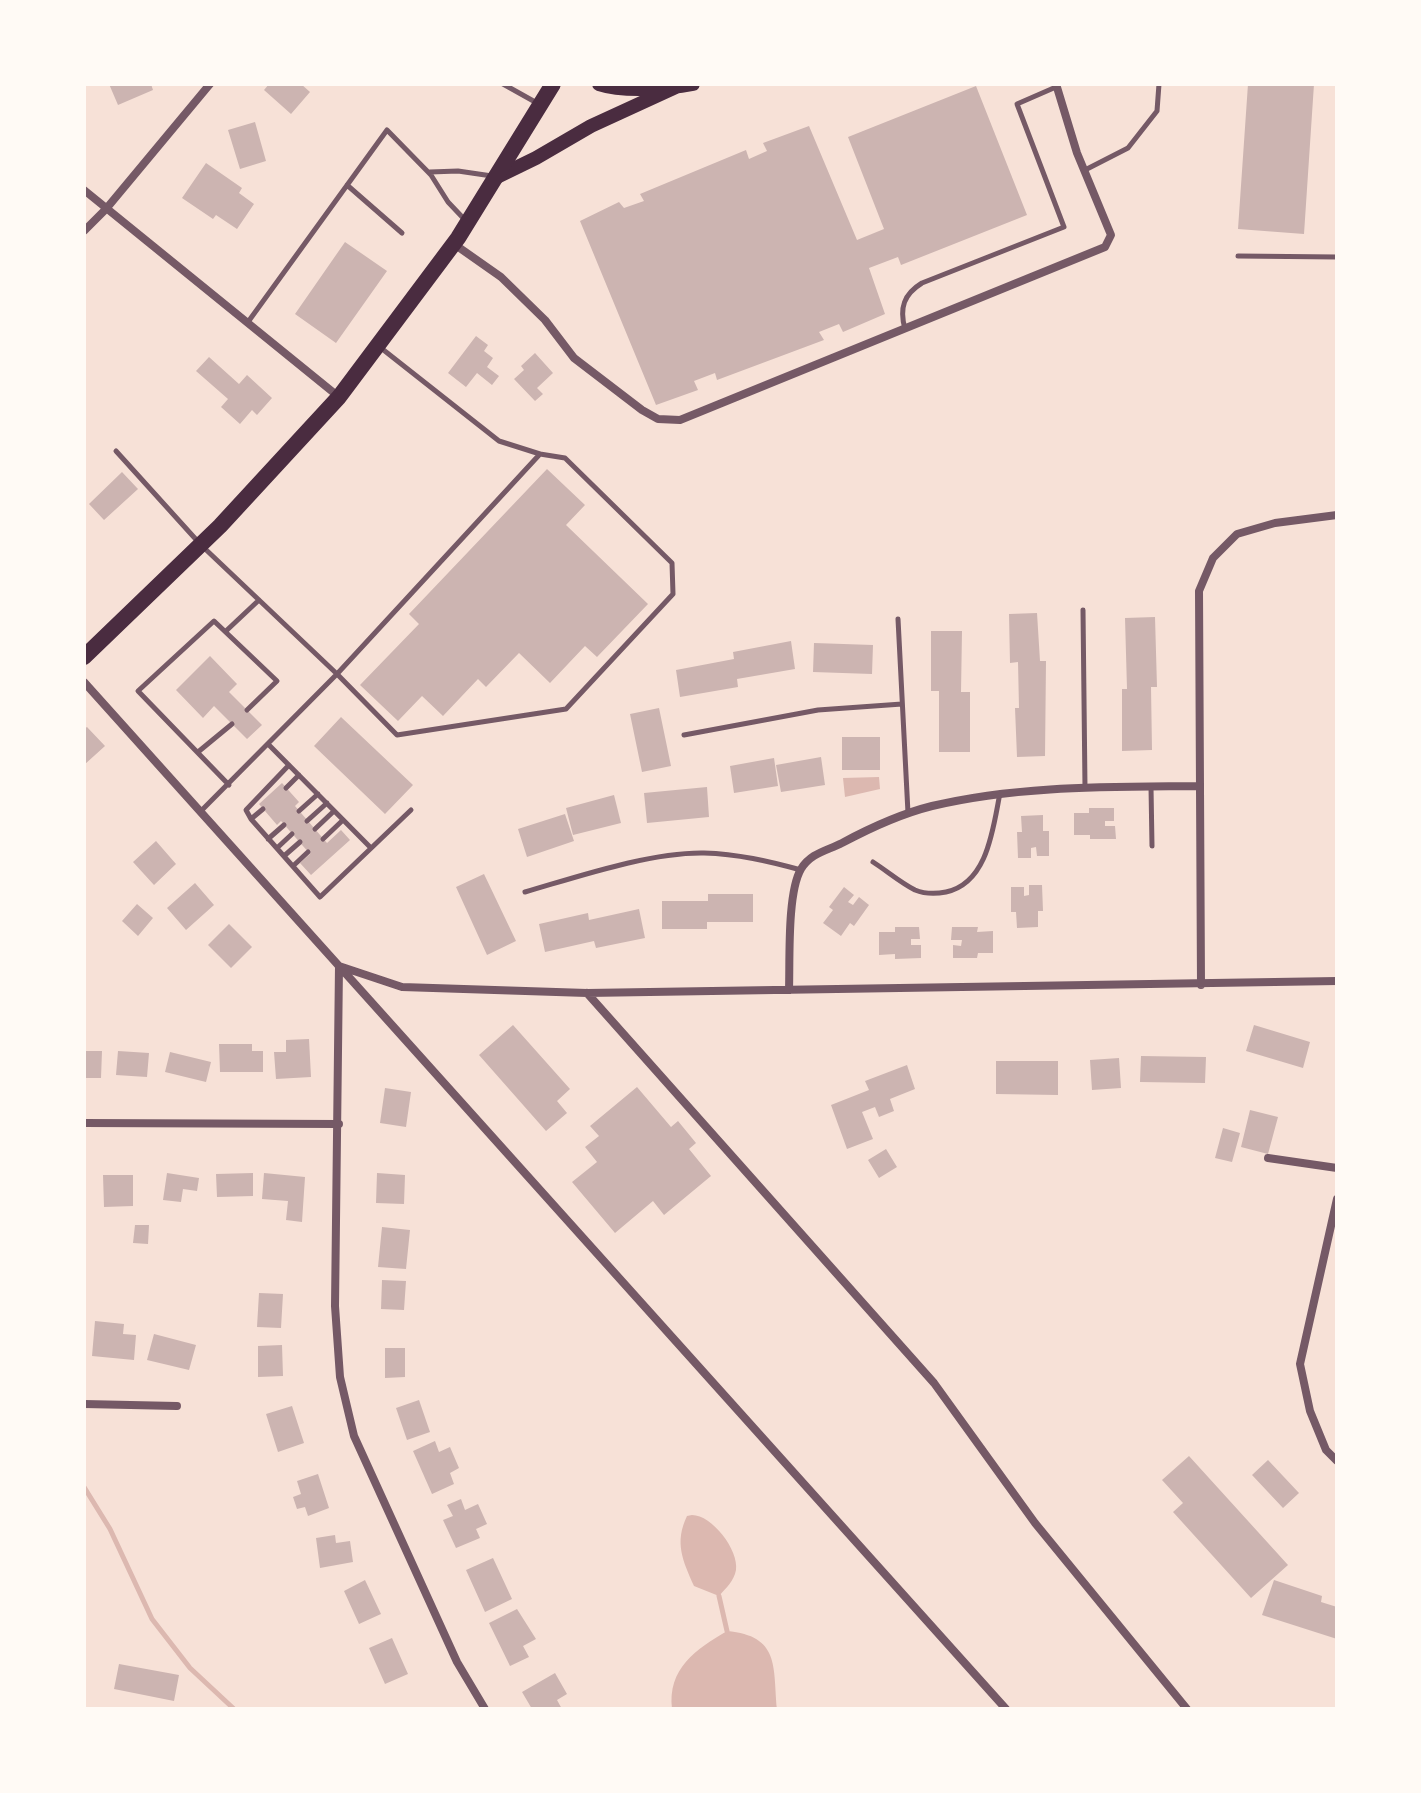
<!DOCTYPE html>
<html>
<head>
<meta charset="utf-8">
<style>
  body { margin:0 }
  #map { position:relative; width:1421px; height:1793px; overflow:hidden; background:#f7e1d7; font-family:Barlow,sans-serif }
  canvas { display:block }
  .frame { position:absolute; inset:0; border:86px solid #fffaf5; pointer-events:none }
</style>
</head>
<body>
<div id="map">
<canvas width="1421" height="1793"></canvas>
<div class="frame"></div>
</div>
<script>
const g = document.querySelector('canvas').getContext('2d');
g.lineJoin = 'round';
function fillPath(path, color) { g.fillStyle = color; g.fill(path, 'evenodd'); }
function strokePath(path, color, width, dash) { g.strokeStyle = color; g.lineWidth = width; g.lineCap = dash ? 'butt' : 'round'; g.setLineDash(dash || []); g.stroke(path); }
const water = new Path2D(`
  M879 777 880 789 845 797 843 778Z
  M692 1515C712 1515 739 1550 736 1570 734 1581 726 1588 719 1596L694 1586C683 1561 674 1543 687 1516Z
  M727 1631C780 1636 773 1666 777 1709H672C667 1669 696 1649 727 1631Z`);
const stream = new Path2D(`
  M84 1487 110 1529 152 1619 190 1668 234 1709
  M719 1596 727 1631`);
const building = new Path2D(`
  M109 84H151L153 90 118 105Z
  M269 84H301L310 92 291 114 264 90Z
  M1248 84H1314L1304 234 1238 229Z
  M976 86 1027 215 901 265 898 257 869 268 885 314 843 332 839 324 819 332 824 340 717 380 715 373 694 381 698 390 656 405 580 221 619 202 624 208 644 201 640 194 746 150 749 159 767 151 763 143 809 126 857 240 884 229 848 137Z
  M255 122 266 161 240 169 228 130Z
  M206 163 242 188 239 193 254 204 237 229 216 215 213 219 182 198Z
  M345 242 387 271 336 343 295 314Z
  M476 336 488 345 484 351 493 358 487 367 499 376 492 385 477 373 466 387 448 373Z
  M535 353 553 373 537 388 543 394 535 401 514 379 524 370 521 366Z
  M209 357 239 384 247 375 272 398 257 415 252 410 240 424 221 407 228 399 196 371Z
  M547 469 585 505 566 525 648 604 597 657 585 646 550 683 519 653 486 687 478 679 443 716 422 696 398 721 360 685 419 624 409 614Z
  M122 472 138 489 104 520 89 504Z
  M1037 613 1040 661H1046L1045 756 1017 757 1015 708H1019L1018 662 1010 663 1009 614Z
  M1155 617 1157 687H1151L1152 750 1122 751V689H1127L1125 618Z
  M931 631H962L961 692H970V752H939V691H931Z
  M791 641 795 669 737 679 738 687 680 697 676 670 734 659 733 652Z
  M814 643 873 645 872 674 813 672Z
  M210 656 237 684 229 692 262 725 247 739 214 706 203 718 176 690Z
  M659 708 671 766 642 772 630 714Z
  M341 717 413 785 385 814 314 746Z
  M87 727 105 746 84 765V729Z
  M842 737H880V770H842Z
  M821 757 825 785 781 792 776 765Z
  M774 758 778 786 734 793 730 766Z
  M282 783 299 802 295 806 327 843 341 830 350 840 311 875 300 863 310 854 281 821 277 825 259 804Z
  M707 787 709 817 647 823 644 793Z
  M614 795 621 823 573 835 566 808Z
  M1089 808H1114V821H1105V826H1115L1116 839H1090V835H1074V813H1089Z
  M565 814 574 841 527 857 518 829Z
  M1043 815V831H1049V856H1037L1036 847 1031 848V858H1018L1017 832H1022L1021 816Z
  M156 841 176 864 154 885 133 862Z
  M484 874 516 941 487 955 456 887Z
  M195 883 214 905 186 930 167 908Z
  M1029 885H1042L1043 911H1038V927L1017 928 1016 912H1011V887H1024V896L1029 895Z
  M844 887 854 895 848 902 853 905 859 897 869 905 854 926 850 923 841 936 823 923 833 910 829 907Z
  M708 894H753V922H707V929H662V901H708Z
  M137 904 153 918 138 936 122 921Z
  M639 909 645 938 596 948 594 941 545 952 539 924 588 913 589 920Z
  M229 924 252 947 231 968 208 945Z
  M895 927H919L920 939H911V945H921V958L895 959V954L879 955V932H895Z
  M952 927H978L977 932 993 931V953H978L977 958H953V945L961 946 962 940H951Z
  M513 1025 570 1089 557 1101 567 1113 546 1131 479 1055Z
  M1254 1025 1310 1042 1303 1068 1246 1051Z
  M309 1039 311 1077 276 1079 274 1052H286V1040Z
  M219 1044H252V1051H263V1072H220Z
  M84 1051H102L101 1078H84Z
  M118 1051 149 1053 147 1077 116 1075Z
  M170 1052 211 1062 206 1082 165 1072Z
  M1141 1056 1206 1057 1205 1083 1140 1082Z
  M1119 1058 1121 1088 1092 1090 1090 1060Z
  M996 1061H1058V1095L996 1094Z
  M907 1065 915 1089 890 1099 894 1111 879 1117 875 1107 862 1112 873 1139 847 1149 831 1105 869 1090 865 1081Z
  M637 1087 671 1127 678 1121 696 1143 689 1149 711 1176 664 1215 653 1201 615 1233 572 1182 597 1162 585 1147 599 1136 590 1126Z
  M385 1088 411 1092 406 1127 380 1123Z
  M1250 1110 1278 1117 1268 1154 1241 1147Z
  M1223 1128 1240 1133 1232 1162 1215 1158Z
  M886 1149 897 1167 879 1178 868 1160Z
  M167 1173 199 1178 197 1191 183 1189 181 1202 163 1200Z
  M253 1173V1196L217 1197 216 1174Z
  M264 1173 305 1177 302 1222 286 1220 288 1201 262 1199Z
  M377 1173 405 1175 404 1204 376 1203Z
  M103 1175H133V1206L104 1207Z
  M135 1225H149L148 1244 133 1243Z
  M382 1227 410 1230 406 1269 378 1267Z
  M382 1280 406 1281 404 1310 381 1309Z
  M259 1293 283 1294 281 1328 257 1327Z
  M95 1321 124 1324 123 1334 136 1335 134 1360 92 1356Z
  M154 1334 196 1345 189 1370 147 1360Z
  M282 1345 283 1376 258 1377V1346Z
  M385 1348H405V1377L385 1378Z
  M419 1400 430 1432 407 1440 396 1408Z
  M292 1406 304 1443 278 1452 266 1414Z
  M435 1441 439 1452 450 1447 459 1468 450 1473 454 1484 432 1494 413 1451Z
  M1189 1456 1288 1565 1251 1598 1173 1512 1183 1503 1162 1480Z
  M1268 1460 1299 1493 1283 1508 1252 1475Z
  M318 1474 329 1508 308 1516 305 1507 297 1509 293 1497 301 1494 297 1481Z
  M461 1499 465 1510 478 1504 487 1524 476 1529 480 1538 456 1548 443 1520 453 1516 447 1505Z
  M335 1535 336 1543 350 1541 353 1562 320 1568 316 1538Z
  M493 1558 512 1599 485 1612 466 1570Z
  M365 1580 381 1614 359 1624 344 1591Z
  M1274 1580 1322 1596 1321 1602 1337 1607V1639L1262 1615Z
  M517 1609 536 1639 523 1646 529 1657 510 1666 489 1623Z
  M392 1638 408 1674 385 1684 369 1648Z
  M119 1664 179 1675 174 1701 114 1689Z
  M555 1673 567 1694 557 1700 562 1709H532L522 1692Z`);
const service = new Path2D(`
  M503 84 537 103
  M1085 170 1128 148 1157 111 1159 84
  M430 172 458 171 492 176
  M347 185 402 233
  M1238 256 1337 257
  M248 322 387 130 431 175 448 202 466 221
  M905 329C899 308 904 294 922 283L1064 227 1017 104 1056 87
  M116 451 201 545 337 674 540 454 499 441 381 348
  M1083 610 1085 788
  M898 619 908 813
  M226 631 259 600
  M684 735 818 710 902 704
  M268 744 371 848
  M198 752 232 724
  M289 765 246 810 251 819 320 897 411 810
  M229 785 138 691 214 621 277 681 247 710
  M1151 787 1152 846
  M286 788 299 775
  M201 811 337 674 397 735 566 709 673 594 672 563 565 458 540 454
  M299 811 318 794
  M251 819 263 809
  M307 821 327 803
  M315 829 334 811
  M268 839 284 825
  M323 839 343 820
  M277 848 292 834
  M284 856 300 842
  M873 862C887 871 901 883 915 890 925 894 936 894 946 892 988 883 993 828 1000 793
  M293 866 308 852
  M525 892C577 877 650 852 704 853 738 854 768 861 801 870`);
const minor = new Path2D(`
  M84 190 339 397
  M84 231 106 209 210 84
  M454 244 501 277 545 320 574 358 642 410 658 419 680 420 1105 247 1111 235 1077 153 1056 84
  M84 682 1006 1709
  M1201 985 1199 591 1213 558 1237 534 1275 523 1337 515
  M789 990C790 960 787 893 801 869 811 853 826 851 842 843 870 828 900 814 932 806 1020 785 1111 787 1200 786
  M587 993 934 1383 1035 1523 1187 1709
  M84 1123 339 1124
  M1268 1158 1337 1168
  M1337 1199 1300 1364 1310 1411 1326 1450 1337 1461
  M84 1404 177 1406
  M485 1709 457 1662 354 1436 340 1377 335 1306 339 966 402 987 587 993 1337 981`);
const secondary = new Path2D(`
  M599 84C623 92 667 89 693 84
  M497 177 536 158 591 126 676 87`);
const primary = new Path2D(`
  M84 657 220 526 339 397 458 238 553 84`);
fillPath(water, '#dcb8b0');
strokePath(stream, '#dcb8b0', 5);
fillPath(building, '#ccb4b1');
strokePath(service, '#755966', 5);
strokePath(minor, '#755966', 8);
strokePath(secondary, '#4a2c40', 14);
strokePath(primary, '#4a2c40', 16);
</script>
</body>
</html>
